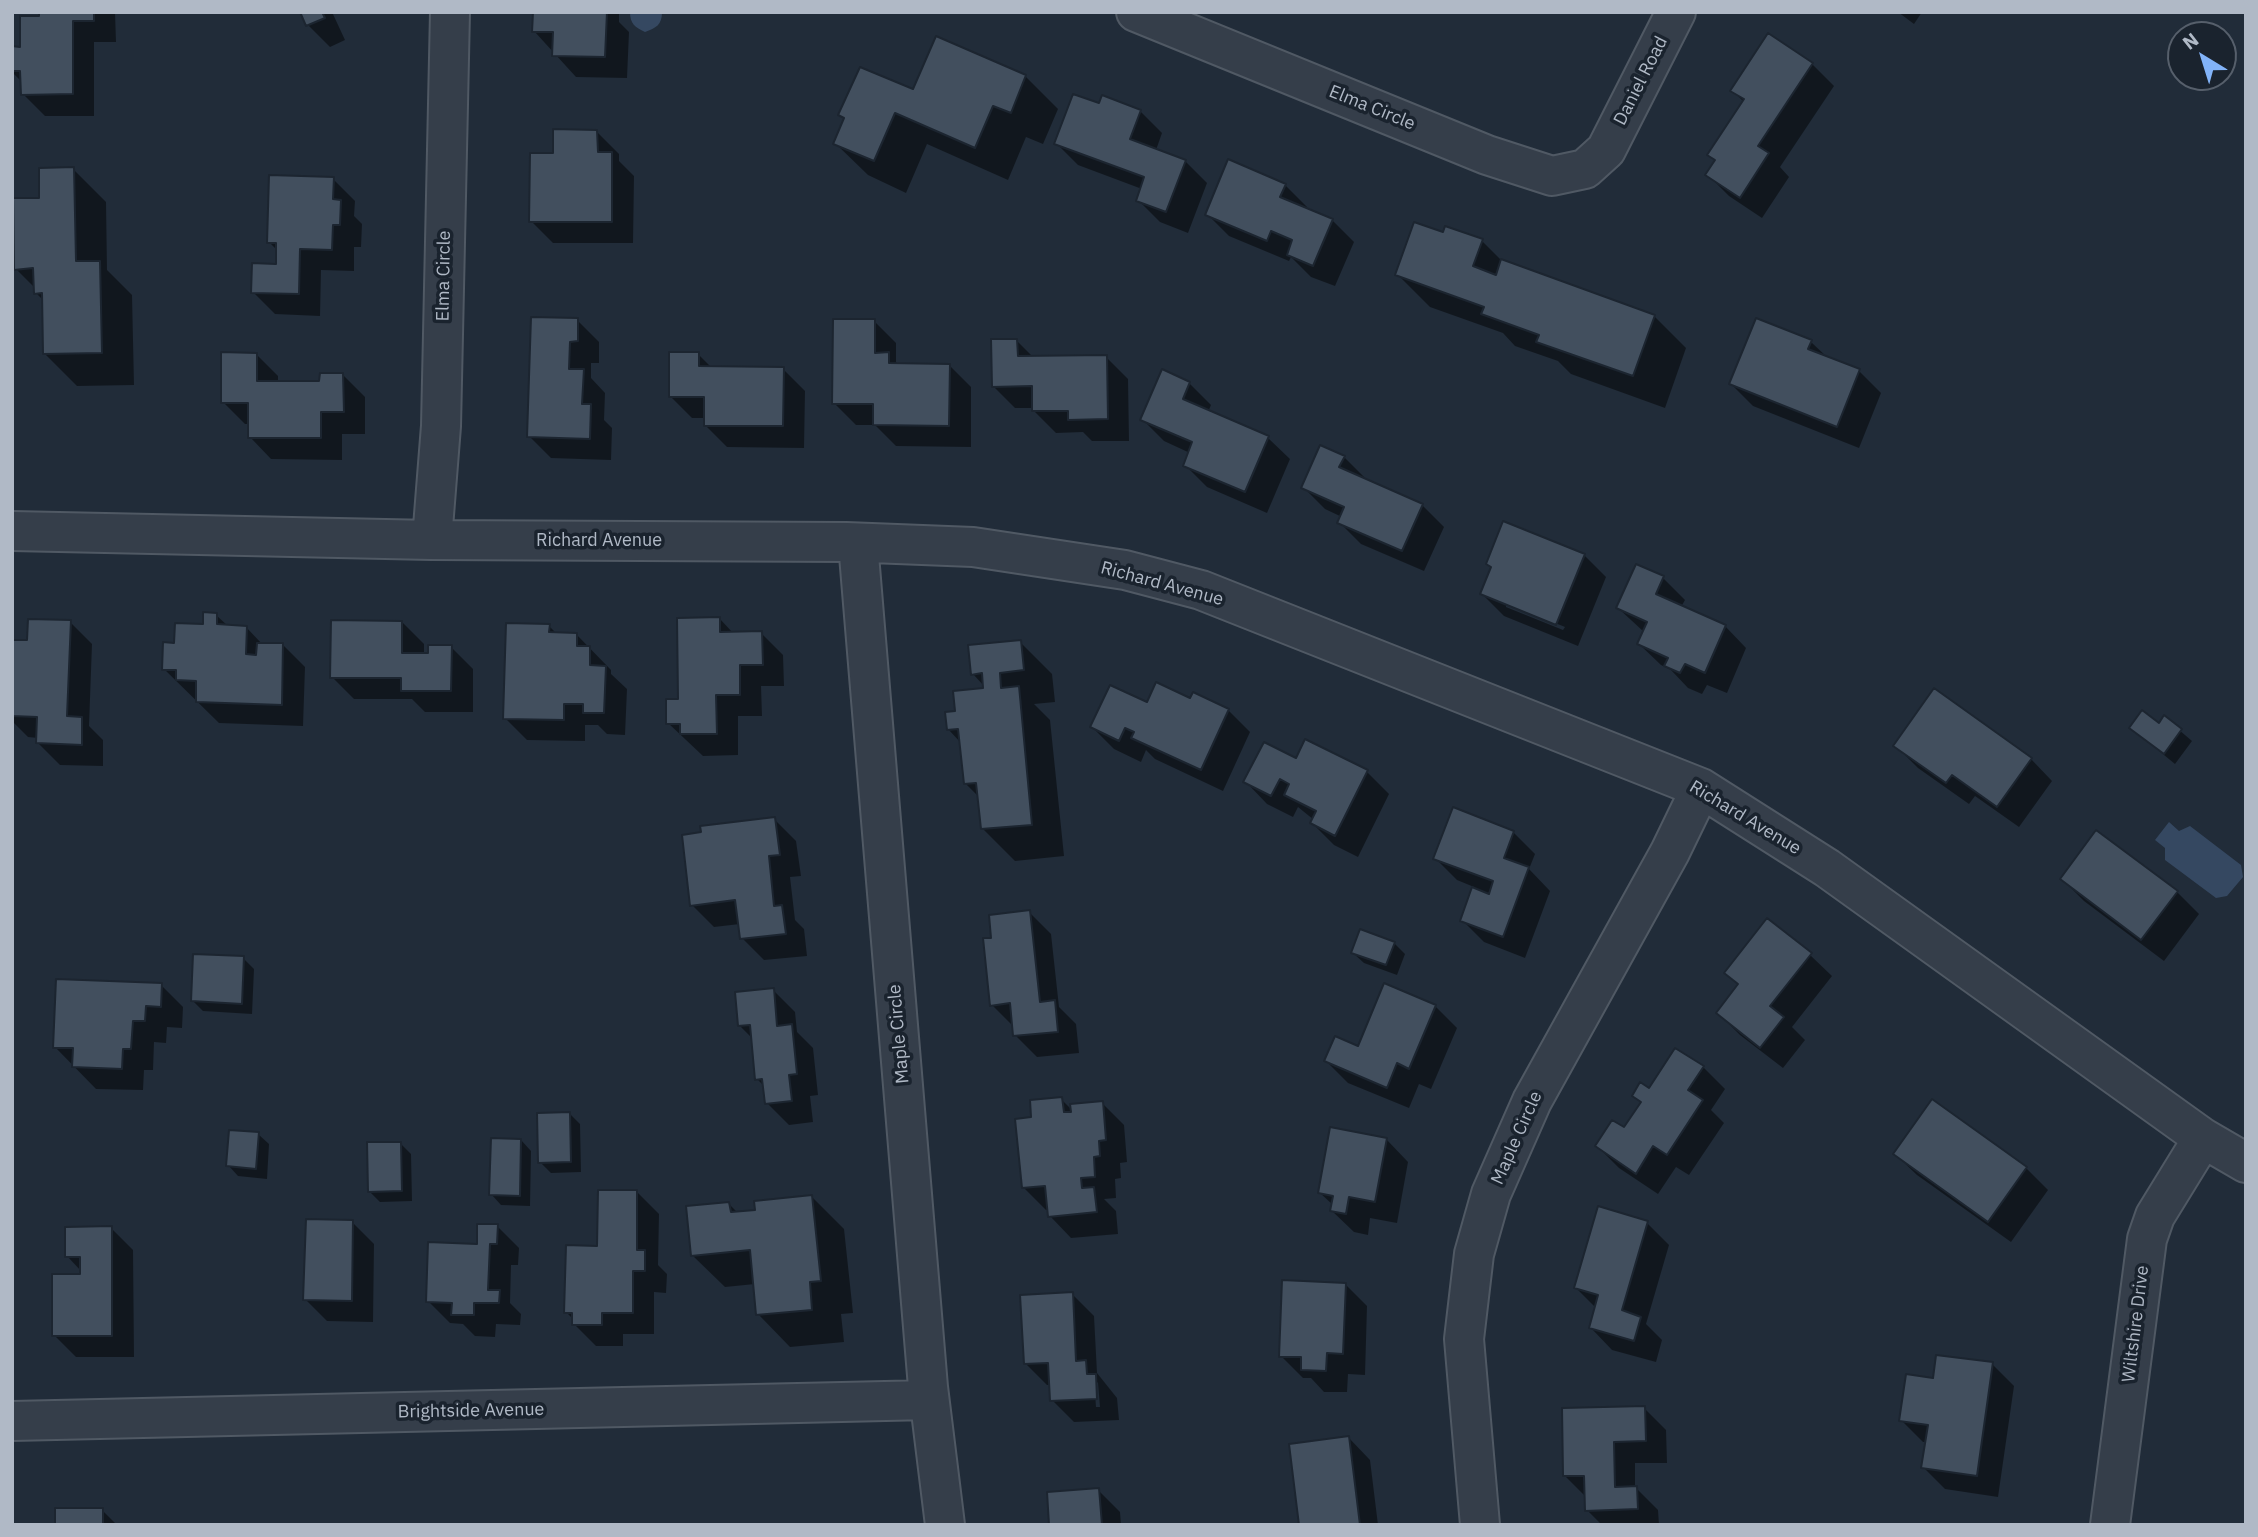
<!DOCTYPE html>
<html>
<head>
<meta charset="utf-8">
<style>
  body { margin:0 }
  #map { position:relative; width:2258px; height:1537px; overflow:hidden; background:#212c39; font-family:"IBM Plex Sans",sans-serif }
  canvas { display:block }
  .frame { position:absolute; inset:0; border:14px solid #b0b9c6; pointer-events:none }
  .north { position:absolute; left:2167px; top:21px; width:70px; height:70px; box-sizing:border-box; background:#1a232e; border:2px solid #565f6b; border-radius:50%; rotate:322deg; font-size:19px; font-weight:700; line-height:28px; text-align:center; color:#b0b9c6 }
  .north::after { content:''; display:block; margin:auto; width:24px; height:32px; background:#82b3f8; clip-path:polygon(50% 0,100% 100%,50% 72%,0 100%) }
</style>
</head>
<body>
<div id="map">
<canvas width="2258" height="1537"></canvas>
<div class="frame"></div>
<div class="north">N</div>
</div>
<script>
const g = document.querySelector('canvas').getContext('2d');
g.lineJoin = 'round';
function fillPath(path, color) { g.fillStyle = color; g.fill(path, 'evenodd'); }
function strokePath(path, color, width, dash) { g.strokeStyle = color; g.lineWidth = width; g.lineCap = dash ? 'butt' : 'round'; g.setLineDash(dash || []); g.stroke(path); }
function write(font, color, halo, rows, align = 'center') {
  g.font = font + ' "IBM Plex Sans",sans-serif'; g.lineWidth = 7; g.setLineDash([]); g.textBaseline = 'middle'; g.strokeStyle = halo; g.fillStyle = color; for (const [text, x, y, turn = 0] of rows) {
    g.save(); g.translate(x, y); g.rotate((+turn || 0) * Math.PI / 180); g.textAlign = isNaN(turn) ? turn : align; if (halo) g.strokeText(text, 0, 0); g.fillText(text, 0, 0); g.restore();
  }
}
const water = new Path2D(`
  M630 12H662C662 25 656 28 645 32 635 27 630 24 630 12Z
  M2169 822 2179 831 2190 826 2241 865 2243 877 2227 896 2216 898 2165 860V848L2155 840Z`);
const shadow = new Path2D(`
  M40 12H115L116 42H94V116H45L23 94 22 82 12 72V48H22L40 18Z
  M302 12H332L345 40 330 47 308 25Z
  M535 12H619V22L629 32 627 78 576 77 534 31Z
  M1898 12H1922L1914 24Z
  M1769 36 1812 64 1834 86 1780 167 1789 177 1762 218 1729 196 1707 174 1716 161 1744 102 1732 90Z
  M1025 76 1058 109 1043 144 1026 137 1008 180 927 144 906 193 868 175 835 143 845 120 840 115 914 92Z
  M1100 105 1140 111 1162 133 1156 150 1185 161 1207 183 1188 233 1160 222 1138 200 1142 189 1078 165 1056 143Z
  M597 132 619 154V161L634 176 633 243H553L531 221 554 155Z
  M73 169 106 202 107 270 132 295 134 385 77 386 44 353V301L36 293 35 288 16 269 41 200Z
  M333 179 355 201 354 216 362 224 361 247H354V271L321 270 320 316 275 314 253 292 277 266 278 251 269 242Z
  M1285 185 1307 207 1306 209 1332 220 1354 242 1335 286 1311 277 1291 257 1289 261 1229 236 1207 214Z
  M1444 234 1482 241 1503 262 1654 316 1686 348 1665 408 1571 374 1558 361 1515 346 1503 333 1430 307 1397 274Z
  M577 320 599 342V363H591V378L605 393 604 420 612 428 611 460 551 458 529 436Z
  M874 321 896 343V362L899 365H949L971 387V447L896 446 875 425H856L834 403Z
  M1017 341 1034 358 1106 357 1128 379 1129 441H1092L1083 432 1056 433 1034 411V408H1015L993 386Z
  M1811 342 1828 358 1859 371 1881 393 1859 448 1753 406 1731 384Z
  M256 354 278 376V383H321L343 375 365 397V434H342V460L271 459 250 437V424H245L223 402Z
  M698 354 712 368 783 369 805 391 804 448 727 447 705 425V418H692L670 396Z
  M1189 383 1211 405 1208 412 1268 438 1290 459 1267 513 1207 487 1185 465 1190 453 1164 441 1142 419Z
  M1344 457 1366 479 1422 505 1444 527 1424 571 1361 544 1339 522 1342 517 1325 509 1303 487Z
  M1584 555 1606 577 1578 646 1504 616 1482 594 1492 569 1488 564ZM1506 603 1565 627 1563 630 1506 607Z
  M1663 578 1685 600 1681 607 1725 626 1746 648 1727 693 1707 685 1702 694 1688 688 1671 670 1661 665 1639 644 1644 632 1618 608Z
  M216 615 228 626 246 627 263 645H283L305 667 303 726 219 723 164 669 176 644Z
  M720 619 734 634 761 633 783 655 784 686H761L762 716H738V755L703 756 668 723Z
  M70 622 92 644 89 726 103 740V766L60 765 38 743V738L28 737 12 721V642H29Z
  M402 622 424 644V655L451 647 473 669V712H425L412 699H354L332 677Z
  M549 626 557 634 577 635 611 670V674L627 689 625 735 607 734 598 725H585V741L527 740 505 718Z
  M1020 642 1052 674 1055 702 1034 704 1050 720 1064 856 1015 861 982 828 979 797 965 783 961 743 948 729 957 712 985 690 984 686 973 674Z
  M1191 700 1228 710 1250 732 1223 791 1155 759 1146 750 1141 762 1114 749 1092 727 1148 705Z
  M2165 718 2192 741 2175 764 2131 728 2159 726Z
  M1896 746 2031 759 2052 781 2019 827 1975 796 1969 804 1918 768Z
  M1297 760 1367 772 1389 794 1358 857 1334 845 1312 823 1314 820 1298 807 1293 817 1267 804 1246 782Z
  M774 819 796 841 801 876 790 877 795 920 804 929 807 956 764 960 742 938 740 924 714 927 692 905Z
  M1513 832 1535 854 1529 869 1550 891 1525 958 1484 942 1462 920 1474 887 1457 880 1435 858Z
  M2097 832 2177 892 2199 914 2164 961 2084 901 2062 879Z
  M1029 912 1051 934 1059 1007 1076 1024 1079 1053 1037 1057 1015 1035 1014 1027 992 1005 993 939Z
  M1394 943 1405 954 1397 975 1364 963 1353 953Z
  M1810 955 1832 976 1792 1027 1805 1040 1783 1068 1740 1035 1718 1013 1739 985 1727 973Z
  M243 958 254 969 252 1014 203 1011 193 1001Z
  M161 985 183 1007 182 1028 167 1027 166 1043 154 1042 153 1070H144L143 1090 96 1089 55 1047Z
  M773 990 795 1012 797 1032 813 1048 818 1095 810 1096 813 1122 789 1125 767 1103 765 1087 757 1079 753 1039 740 1026Z
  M1435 1006 1457 1028 1431 1089 1419 1084 1409 1108 1348 1083 1326 1061 1359 1049Z
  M1703 1067 1725 1089 1711 1110 1724 1123 1689 1175 1676 1167 1658 1194 1619 1168 1597 1146 1625 1130 1642 1103 1634 1096Z
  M1061 1099 1072 1110 1102 1103 1124 1125 1127 1162 1120 1163 1121 1178 1115 1179 1116 1198 1104 1199 1116 1211 1118 1234 1071 1238 1050 1216 1049 1209 1046 1210 1024 1188 1033 1118Z
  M569 1113 580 1124 581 1172 551 1173 540 1162Z
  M258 1134 269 1144 267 1179 238 1176 228 1165Z
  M521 1140 531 1151 530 1206 501 1205 491 1194Z
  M1387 1140 1408 1162 1397 1223 1370 1218 1368 1235 1354 1232 1332 1211 1333 1205 1320 1193Z
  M400 1143 411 1154 412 1201 380 1202 369 1191Z
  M1895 1154 2026 1168 2048 1190 2011 1242 1917 1175Z
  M637 1192 659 1214 658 1265 667 1274 666 1293 654 1292V1334H623V1346H596L574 1324V1320L566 1312 599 1247Z
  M812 1197 844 1229 853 1313 841 1314 844 1342 790 1347 758 1314 755 1284 725 1287 692 1255 729 1204 738 1213 757 1211Z
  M352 1222 374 1244 373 1322 327 1321 305 1299Z
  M1647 1223 1669 1245 1646 1324 1662 1340 1656 1362 1612 1350 1591 1328 1596 1308 1576 1288Z
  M497 1226 519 1248 518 1265H511L510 1303 521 1314 520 1325 496 1324 495 1337 475 1336 463 1324 450 1323 428 1301Z
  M111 1228 133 1250 134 1357H76L54 1335 82 1276V1272L67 1256Z
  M1345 1284 1367 1306 1365 1375 1348 1374 1347 1392H1324L1311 1378H1303L1281 1356Z
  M1072 1294 1094 1316 1097 1373 1117 1398 1119 1420 1074 1422 1052 1400 1051 1385H1047L1025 1363ZM1094 1379 1098 1383 1100 1407H1096Z
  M1992 1364 2014 1386 1998 1497 1945 1489 1923 1467 1927 1442H1923L1901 1420 1934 1380Z
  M1644 1408 1666 1430 1667 1463H1635V1487L1658 1510 1659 1525H1602L1587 1510 1586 1497 1565 1476Z
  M1349 1438 1370 1460 1378 1525H1300Z
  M1098 1490 1120 1512 1121 1525H1051Z
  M102 1510 117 1525H57Z`);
const building = new Path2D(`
  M39 12H94V21H73V94L21 95 20 71H12V46L20 47V16H39Z
  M300 12H322L325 18 306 26Z
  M533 12H607L605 57 552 56 553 32H532Z
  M1768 33 1813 63 1758 146 1769 153 1740 198 1705 175 1715 160 1707 155 1744 99 1730 91Z
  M936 36 1026 75 1011 113 993 106 975 148 895 113 874 161 833 144 844 118 838 115 860 67 913 89Z
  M1073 94 1099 103 1102 95 1141 110 1130 139 1186 160 1166 212 1136 201 1144 177 1054 144Z
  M553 129 597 130 598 152H612V222H529L530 153H553Z
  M1228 159 1286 184 1280 197 1333 219 1313 266 1287 255 1292 240 1271 231 1267 241 1205 215Z
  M74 167 76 261H100L102 353 43 354 42 293 34 294 33 268 14 270 13 198H39V168Z
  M269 175 334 177 333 199 341 200 340 225H333L332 250 300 249 299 294 251 293 252 263 276 264V243H267Z
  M1414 222 1443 232 1445 226 1483 239 1473 266 1496 275 1501 259 1655 315 1633 376 1536 342 1539 335 1481 314 1484 307 1395 275Z
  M531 317 578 318V341L570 342 569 369H584L582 404H591L590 439 527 437Z
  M1756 318 1812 340 1808 349 1860 369 1837 427 1729 384Z
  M833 319H875V353L889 352V363L950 364 949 426 873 425V404H832Z
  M991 339H1017L1018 356 1107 355 1108 419 1068 420V411H1032V386L992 387Z
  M221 352 257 353V381H319L320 373H343L344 412H321V438H248V403H221Z
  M669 352H699V366L784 367 783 426H704V397H669Z
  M1162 369 1190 382 1183 399 1269 436 1245 492 1183 466 1192 442 1140 420Z
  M1320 445 1345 456 1339 467 1423 504 1402 551 1337 523 1344 507 1301 488Z
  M1503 521 1585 554 1556 625 1480 594 1491 567 1486 564Z
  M1636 564 1664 576 1656 594 1726 625 1705 673 1685 664 1680 673 1664 666 1668 658 1637 644 1647 622 1616 608Z
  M203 612 217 613V624L247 626 246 654 256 655 257 643H283L282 705 196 702V681L176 680V670H162L163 642 174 643 175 623 203 624Z
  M720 617V632L762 631 763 665H740V695H716L717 734H680V724H666V699H678L677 618Z
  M28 619 71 620 67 716 82 717V745L36 743 37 717 12 716V640H27Z
  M331 620 402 621V653H428V645H452L451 691H401V678H330Z
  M506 623 550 624 549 632 577 633V646H590V665L606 666 604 713H583V704H564V720L503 719Z
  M1021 640 1024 670 1000 673 1001 688 1019 686 1032 825 981 829 976 783 964 784 958 729 947 730 945 712 955 711 953 691 983 688 982 673 971 675 968 645Z
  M1156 682 1190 698 1193 692 1229 709 1201 770 1131 738 1134 732 1125 728 1119 741 1090 727 1110 685 1147 702Z
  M1934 688 2032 758 1997 807 1952 775 1946 783 1893 746Z
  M2142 710 2159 723 2164 715 2182 729 2164 754 2129 728Z
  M1305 739 1368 770 1335 836 1310 823 1316 811 1284 795 1289 784 1280 779 1271 796 1243 782 1264 742 1296 758Z
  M1453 807 1514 831 1504 858 1529 867 1503 937 1460 921 1472 887 1489 894 1493 881 1433 859Z
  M775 817 780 855 769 856 774 906 782 905 786 934 740 939 735 900 690 906 682 835 701 832 700 826Z
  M2096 830 2178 891 2141 940 2060 879Z
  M1030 910 1040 1002 1055 1000 1058 1032 1013 1036 1010 1003 990 1006 983 938H991L989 915Z
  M1767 918 1812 953 1770 1006 1784 1017 1760 1048 1716 1013 1738 984 1724 973Z
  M1360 929 1395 942 1386 965 1351 953Z
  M193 954 244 956 242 1004 191 1001Z
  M56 979 162 983 161 1007 146 1006 145 1021H133L131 1049H123L122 1069 72 1067 73 1048H53Z
  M1384 983 1436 1005 1409 1069 1397 1063 1387 1088 1324 1061 1335 1036 1358 1046Z
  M774 988 777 1026 792 1024 797 1074 789 1075 792 1101 765 1104 762 1079 755 1080 750 1025 738 1026 735 992Z
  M1675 1048 1704 1066 1688 1090 1703 1100 1667 1155 1653 1146 1636 1174 1595 1146 1612 1120 1624 1127 1641 1102 1632 1096 1640 1082 1649 1088Z
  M1062 1097 1064 1112H1071L1070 1104 1103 1101 1106 1140 1099 1141 1100 1156 1094 1157 1095 1177 1081 1178 1082 1188 1094 1187 1097 1212 1048 1217 1045 1186 1022 1188 1015 1119 1031 1117 1030 1100Z
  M1932 1099 2027 1167 1988 1222 1893 1154Z
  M570 1112 571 1162 538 1163 537 1113Z
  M1330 1127 1387 1138 1375 1202 1349 1197 1346 1214 1330 1211 1333 1196 1318 1193Z
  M229 1130 259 1132 256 1169 226 1166Z
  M491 1138 521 1139 520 1196 489 1195Z
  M367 1142H401L402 1191 368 1192Z
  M598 1190H637V1250H645V1271H633V1313H602V1325H572V1313H564L566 1245 597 1246Z
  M812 1195 821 1281 810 1282 812 1310 756 1315 750 1250 691 1256 686 1206 729 1202 731 1212 755 1210 754 1201Z
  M1598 1206 1648 1221 1622 1310 1641 1317 1634 1341 1589 1328 1598 1295 1574 1288Z
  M306 1219 353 1220 352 1301 303 1300Z
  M477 1224H498L497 1244H490L488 1290H500L499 1303H474V1315H451L452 1303 426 1302 428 1242 477 1244Z
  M112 1226V1336H52V1274H80V1257H65V1227Z
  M1282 1280 1346 1283 1343 1354 1327 1353 1326 1371 1301 1370V1357H1279Z
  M1073 1292 1076 1361 1086 1360 1087 1374H1096L1097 1399 1050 1401 1048 1363 1024 1364 1020 1295Z
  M1936 1355 1993 1362 1977 1476 1921 1468 1928 1425 1899 1421 1906 1374 1933 1378Z
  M1645 1406 1646 1441 1614 1442 1615 1487 1637 1486 1638 1509 1585 1511 1584 1476H1563L1562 1408Z
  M1349 1436 1360 1525H1299L1289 1444Z
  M1099 1488 1102 1525H1049L1047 1492Z
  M55 1508H103V1525H55Z`);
const minor = new Path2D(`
  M1136 12 1487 155 1552 176 1585 169 1606 150 1676 12
  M12 531 432 540 846 542 973 547 1125 570 1201 590 1701 788 1827 868 2203 1138 2246 1163
  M432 540 441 426 450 12
  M858 543 928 1387 945 1525
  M12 1421 929 1400
  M1480 1525 1464 1339 1474 1254 1491 1194 1532 1101 1670 852 1701 788
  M2110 1525 2147 1239 2155 1216 2203 1138`);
const streetNames = [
  ["Daniel Road",1641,81,-63],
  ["Elma Circle",1372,108,22],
  ["Elma Circle",444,276,-89],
  ["Richard Avenue",599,541],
  ["Richard Avenue",1162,584,15],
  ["Richard Avenue",1745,818,31],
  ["Maple Circle",899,1034,-95],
  ["Maple Circle",1517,1138,-66],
  ["Wiltshire Drive",2136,1324,-83],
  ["Brightside Avenue",471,1411,-1]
];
fillPath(water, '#354861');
fillPath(shadow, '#0007');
fillPath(building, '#424f5e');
strokePath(building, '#1c2530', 2);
strokePath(minor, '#505964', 42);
strokePath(minor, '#353e4a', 38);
write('18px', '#b0b9c6', '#1a232e', streetNames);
</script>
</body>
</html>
